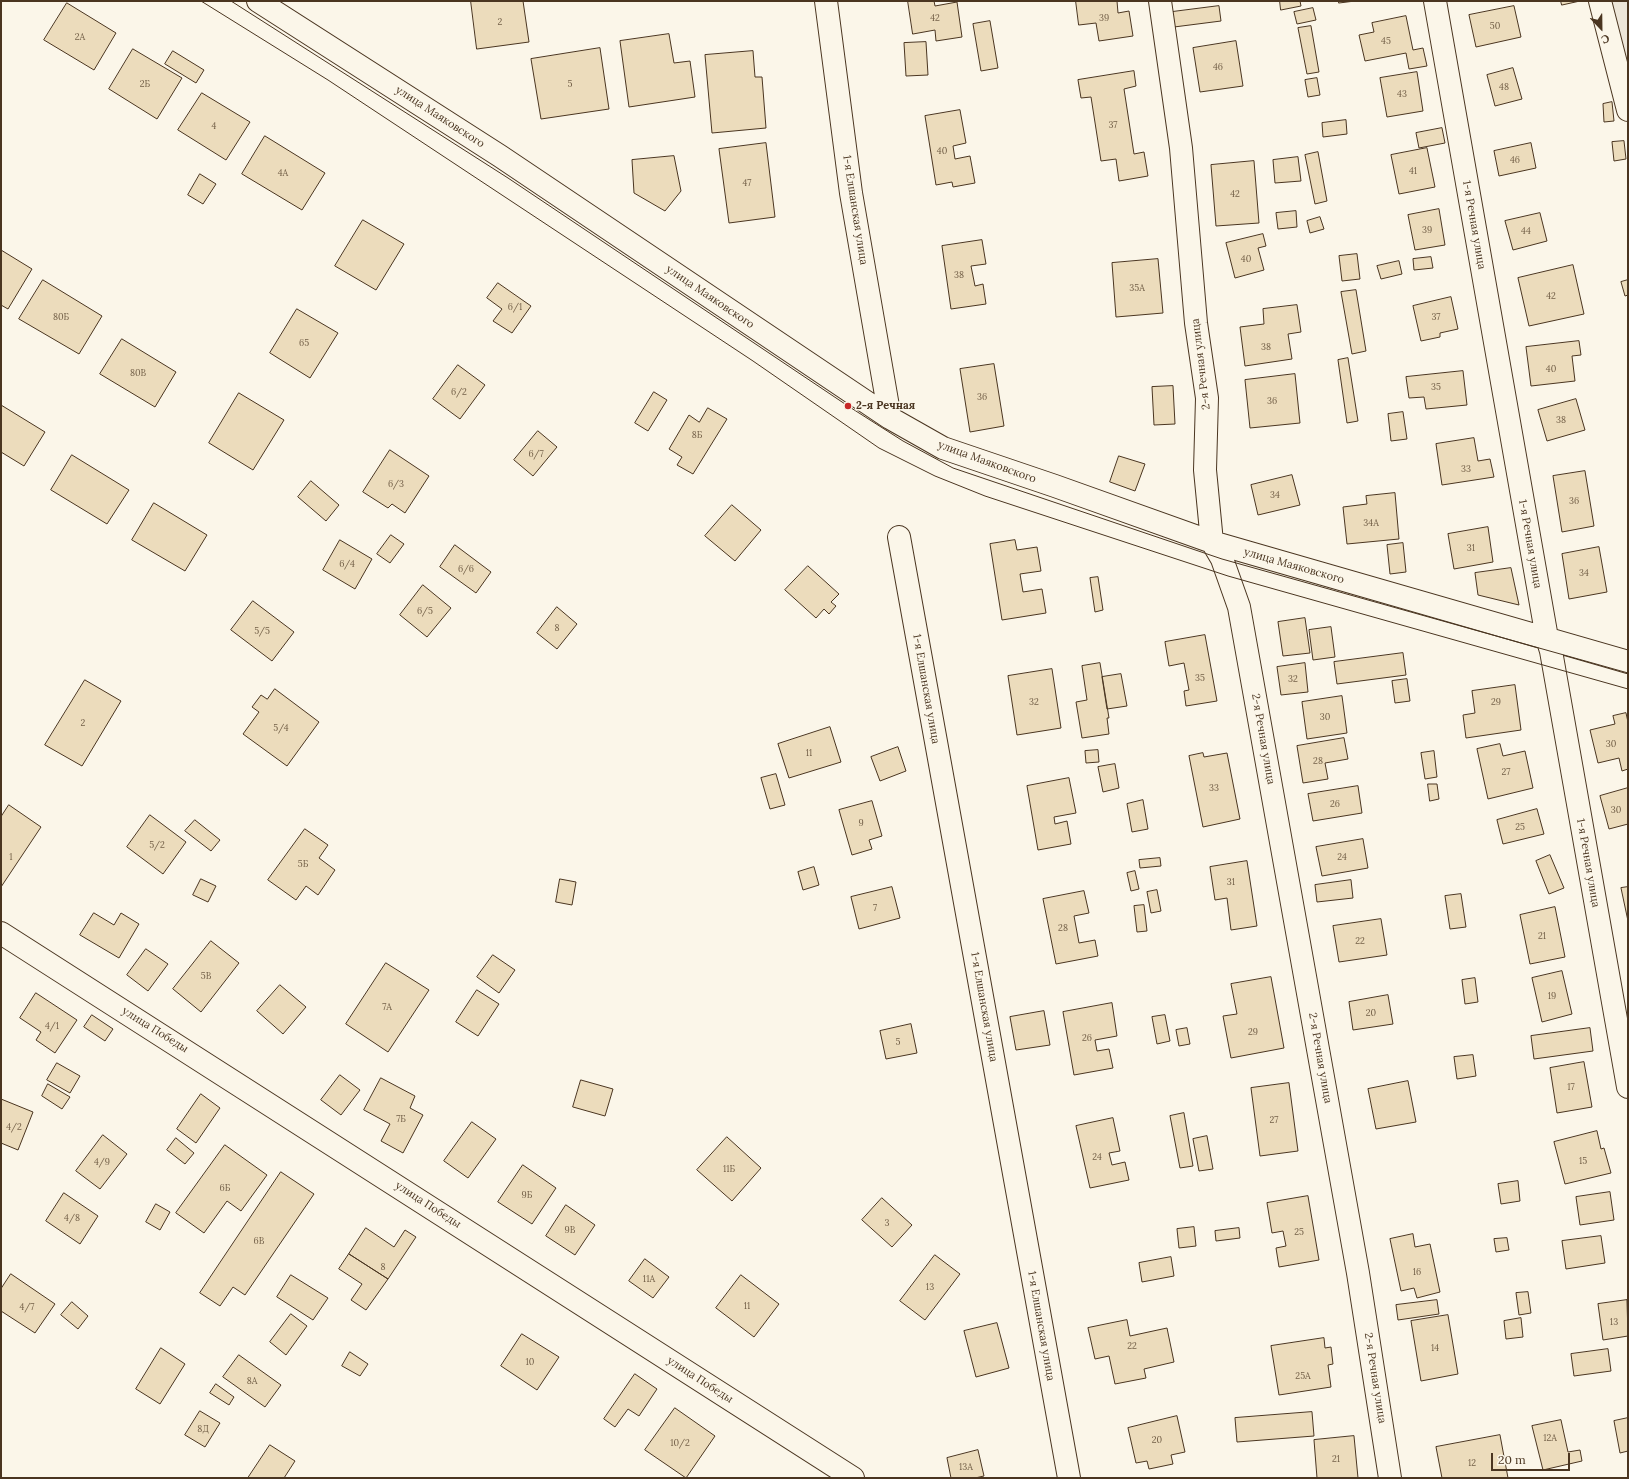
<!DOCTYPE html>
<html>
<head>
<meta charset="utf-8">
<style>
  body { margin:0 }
  #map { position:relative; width:1629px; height:1479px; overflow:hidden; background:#fbf6e9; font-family:Lora,serif }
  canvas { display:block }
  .frame { position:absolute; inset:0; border:2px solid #4a3520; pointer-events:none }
  .north { position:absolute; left:1581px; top:8px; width:40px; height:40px; -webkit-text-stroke:3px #fbf6e9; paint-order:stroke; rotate:158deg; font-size:11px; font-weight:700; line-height:16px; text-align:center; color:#4a3520 }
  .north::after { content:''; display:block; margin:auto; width:14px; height:18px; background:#4a3520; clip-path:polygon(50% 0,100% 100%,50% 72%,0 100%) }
  .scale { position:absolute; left:1491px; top:1453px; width:79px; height:18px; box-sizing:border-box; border:2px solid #4a3520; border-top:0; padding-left:5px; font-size:12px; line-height:14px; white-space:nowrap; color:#4a3520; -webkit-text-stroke:3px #fbf6e9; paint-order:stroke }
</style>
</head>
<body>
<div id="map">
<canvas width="1629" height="1479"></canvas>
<div class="frame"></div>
<div class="north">С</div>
<div class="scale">20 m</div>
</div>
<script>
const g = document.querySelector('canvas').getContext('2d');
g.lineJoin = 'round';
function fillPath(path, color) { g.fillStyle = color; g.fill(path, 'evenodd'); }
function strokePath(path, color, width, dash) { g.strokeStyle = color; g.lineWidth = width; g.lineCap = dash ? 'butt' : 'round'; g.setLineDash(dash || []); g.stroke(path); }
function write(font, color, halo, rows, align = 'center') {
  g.font = font + ' Lora,serif'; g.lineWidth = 3; g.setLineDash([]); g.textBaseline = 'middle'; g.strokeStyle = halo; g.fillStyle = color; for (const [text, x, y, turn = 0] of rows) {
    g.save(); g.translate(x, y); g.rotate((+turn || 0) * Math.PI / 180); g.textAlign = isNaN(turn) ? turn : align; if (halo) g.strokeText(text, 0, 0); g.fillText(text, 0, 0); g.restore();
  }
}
const green = new Path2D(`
  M1608 1H1628V76Z`);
const building = new Path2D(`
  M471 1H523L529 42 477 49Z
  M908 1H934L935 6 957 2 962 37 936 41 935 30 913 34Z
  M1076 1H1117L1118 13 1129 11 1133 36 1099 41 1096 23 1079 25Z
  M1280 1H1300L1301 6 1281 10Z
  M1339 1H1355L1339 3Z
  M1561 1H1580L1562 5Z
  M67 3 116 33 94 70 44 40Z
  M1219 6 1221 21 1174 27 1172 12Z
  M1514 6 1521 37 1476 47 1469 15Z
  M1313 8 1316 20 1297 24 1294 12Z
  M1406 16 1413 50 1423 48 1427 66 1409 69 1406 53 1365 61 1359 35 1374 32 1372 23Z
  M990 21 998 68 981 71 973 24Z
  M1311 26 1319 72 1307 74 1298 28Z
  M669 34 674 63 690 61 695 97 629 107 620 41Z
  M1236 41 1243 86 1200 92 1193 48Z
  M926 42 928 75 906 76 904 43Z
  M600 48 609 109 541 119 531 59Z
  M133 49 182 78 157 119 109 89Z
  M173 51 204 70 196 83 165 64Z
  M753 51 755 77H762L766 128 712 133 705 55Z
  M1513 68 1522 99 1495 106 1487 75Z
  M1134 71 1136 86 1124 89 1134 154 1144 152 1148 176 1119 181 1116 159 1101 161 1091 97 1081 98 1078 80Z
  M1417 72 1423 111 1387 117 1380 78Z
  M1317 78 1320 95 1308 97 1305 80Z
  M202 93 250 122 226 160 178 130Z
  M1612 102 1614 121 1604 122 1603 104Z
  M960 110 966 143 953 146 955 159 970 156 975 183 953 187 952 182 936 185 925 116Z
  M1346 120 1347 134 1323 137 1322 123Z
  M1442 128 1445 143 1419 148 1416 133Z
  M265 136 325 173 302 210 242 174Z
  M1624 141 1626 159 1614 161 1612 142Z
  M766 143 775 217 729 223 719 149Z
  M1531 143 1536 168 1499 176 1494 151Z
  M1427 148 1435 187 1399 194 1391 155Z
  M1318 152 1327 201 1315 204 1305 155Z
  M674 156 681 191 665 211 634 193 632 160Z
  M1298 157 1301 181 1275 183 1273 160Z
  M1254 161 1259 223 1216 226 1211 165Z
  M200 174 216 184 203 204 188 195Z
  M1439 209 1445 245 1415 250 1408 215Z
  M1296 211 1297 227 1278 229 1276 213Z
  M1540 213 1547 241 1513 250 1505 221Z
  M1320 217 1324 229 1310 233 1307 221Z
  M363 220 404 244 376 290 335 266Z
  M1263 234 1266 246 1258 248 1264 270 1235 278 1226 243Z
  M982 240 986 264 971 266 975 286 983 284 986 304 951 309 942 246Z
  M1 250 32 269 8 309 1 305Z
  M1357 254 1360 279 1342 281 1339 256Z
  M1431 257 1433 268 1414 270 1413 259Z
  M1158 259 1163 313 1116 317 1112 263Z
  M1399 261 1402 274 1381 279 1377 266Z
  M1573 265 1584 314 1529 326 1518 278Z
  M43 280 102 316 79 354 19 319Z
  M1628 280V295L1625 296 1621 282Z
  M498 283 531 306 512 333 493 321 502 309 487 298Z
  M1356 290 1366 351 1352 354 1341 292Z
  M1451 297 1458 329 1440 333V337L1421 341 1413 306Z
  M1297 305 1301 332 1288 334 1292 359 1245 366 1240 327 1264 324 1263 309Z
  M297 309 338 333 310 378 270 353Z
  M122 339 176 372 155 407 100 374Z
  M1579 341 1581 355 1572 356 1575 381 1531 386 1526 347Z
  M1348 358 1358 421 1347 423 1338 360Z
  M994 364 1004 426 970 432 960 369Z
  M458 365 485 385 460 419 433 399Z
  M1463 371 1467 405 1426 409 1424 397 1409 398 1406 377Z
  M1295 374 1300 423 1250 428 1245 380Z
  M1173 386 1175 424 1154 425 1152 387Z
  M654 392 667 400 648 431 635 423Z
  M239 393 284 420 253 470 209 443Z
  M1576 399 1585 430 1547 441 1538 410Z
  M1 405 45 432 24 466 1 452Z
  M708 408 727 419 693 474 677 465 682 457 669 449 689 415 699 422Z
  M1403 412 1407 439 1391 441 1388 414Z
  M538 431 557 447 533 476 514 460Z
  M1474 438 1478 461 1490 459 1494 477 1442 485 1436 444Z
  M390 450 429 476 405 513 392 504 388 508 363 492Z
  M72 455 129 490 107 524 51 490Z
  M1119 456 1145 464 1135 491 1110 482Z
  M1585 471 1594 526 1562 532 1553 476Z
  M1292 475 1300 505 1258 515 1251 485Z
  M311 481 339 505 326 521 298 497Z
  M1395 493 1399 539 1347 544 1343 507 1367 504 1366 496Z
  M154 503 207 535 185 571 132 540Z
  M732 505 761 530 735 561 705 536Z
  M1488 527 1493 562 1454 569 1448 534Z
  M391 535 404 544 390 563 377 554Z
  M340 540 372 559 355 589 323 570Z
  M1015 540 1017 550 1037 547 1041 571 1020 574 1023 592 1042 589 1046 613 1002 620 990 544Z
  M1403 543 1406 572 1390 574 1387 545Z
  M455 545 491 572 476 593 440 567Z
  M1599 547 1607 592 1569 599 1562 554Z
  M808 566 839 594 831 602 836 606 829 614 824 609 816 618 785 590Z
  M1511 568 1519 605 1478 595 1475 573Z
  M1098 577 1103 610 1095 612 1090 578Z
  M423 585 451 608 427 637 400 615Z
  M253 601 294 632 272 661 231 630Z
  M557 607 577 624 557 649 537 633Z
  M1305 618 1310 653 1283 656 1278 622Z
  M1331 627 1335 657 1313 660 1309 630Z
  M1205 635 1217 701 1186 706 1184 691 1189 690 1184 663 1169 666 1165 642Z
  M1403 653 1406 675 1337 684 1334 662Z
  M1100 663 1109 718H1107L1109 734 1082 738 1076 702 1087 700 1082 666Z
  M1305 663 1308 692 1281 695 1277 667Z
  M1052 669 1061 728 1017 735 1008 676Z
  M1121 674 1127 706 1107 709 1102 677Z
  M1407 679 1410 701 1395 703 1392 681Z
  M85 680 121 701 82 766 45 745Z
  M1515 685 1521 730 1466 738 1463 715 1475 713 1472 691Z
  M275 689 319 722 287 766 243 734 259 712 252 707 261 695 267 699Z
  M1342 696 1347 733 1307 739 1302 702Z
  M1626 713 1628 722V769L1622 771 1619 758 1598 763 1590 730 1615 724 1613 716Z
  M830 727 841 762 789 778 778 744Z
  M1344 738 1348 759 1325 763 1328 779 1303 783 1297 746Z
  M1500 744 1503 756 1525 751 1533 788 1488 799 1477 749Z
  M898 747 906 771 880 781 871 757Z
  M1098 750 1099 762 1086 763 1085 751Z
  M1434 751 1437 777 1425 779 1421 753Z
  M1203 753 1204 757 1227 753 1240 819 1203 827 1189 756Z
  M1115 764 1119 788 1103 792 1098 767Z
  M776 774 785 805 770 809 761 778Z
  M1069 778 1076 813 1054 817 1055 824 1067 821 1071 844 1038 850 1027 786Z
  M1428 784H1437L1439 799 1430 801Z
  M1358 786 1362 813 1313 821 1308 794Z
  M1628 788V824L1609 829 1600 796Z
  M1143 800 1148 829 1132 832 1127 804Z
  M872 801 882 836 869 840 872 849 852 855 839 810Z
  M9 805 41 827 1 887V817Z
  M1537 809 1544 834 1503 844 1497 820Z
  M150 815 186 842 163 874 127 847Z
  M195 820 220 840 211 851 185 831Z
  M305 829 328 845 319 858 335 870 318 895 306 886 296 900 268 880Z
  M1363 839 1368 868 1322 876 1316 847Z
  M1550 855 1564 888 1549 894 1536 861Z
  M1160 858 1161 866 1140 868 1139 860Z
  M1247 861 1257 926 1231 930 1227 898 1215 900 1210 867Z
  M814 867 819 885 803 890 798 872Z
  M1135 871 1139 889 1131 891 1127 873Z
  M201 879 216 886 208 902 193 895Z
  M560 879 576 882 572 905 556 902Z
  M1351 880 1353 898 1317 902 1315 885Z
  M892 887 900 918 859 929 851 897Z
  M1628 887V921L1621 888Z
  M1157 890 1161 911 1151 913 1147 892Z
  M1084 891 1089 913 1074 916 1079 943 1095 940 1098 956 1056 964 1043 899Z
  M1461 894 1466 927 1450 929 1445 896Z
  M1144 905 1147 931 1137 932 1134 906Z
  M1555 907 1565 957 1530 964 1520 915Z
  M94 913 114 925 121 913 139 924 119 958 80 935Z
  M1381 919 1387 955 1339 962 1333 926Z
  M211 941 239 963 201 1012 173 989Z
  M146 949 168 964 148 991 127 975Z
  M493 955 515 970 499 993 477 977Z
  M386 963 429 990 388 1052 346 1024Z
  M1562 971 1572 1014 1542 1022 1532 978Z
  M1271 977 1284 1048 1231 1058 1223 1016 1237 1014 1231 984Z
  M1475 978 1478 1002 1465 1004 1462 980Z
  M280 985 306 1007 283 1034 257 1011Z
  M477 990 499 1004 478 1036 456 1022Z
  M36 993 77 1020 55 1053 36 1040 41 1032 20 1018Z
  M1388 995 1393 1024 1353 1030 1349 1002Z
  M1112 1003 1117 1036 1095 1040 1097 1051 1109 1049 1113 1068 1074 1075 1063 1012Z
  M1044 1011 1050 1045 1016 1050 1010 1017Z
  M92 1015 113 1029 105 1041 84 1027Z
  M1165 1015 1170 1041 1157 1044 1152 1017Z
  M911 1024 917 1053 886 1059 880 1031Z
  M1187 1028 1190 1044 1179 1046 1176 1030Z
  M1590 1028 1593 1051 1534 1059 1531 1036Z
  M1473 1055 1476 1076 1457 1079 1454 1057Z
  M1584 1062 1592 1107 1557 1113 1550 1068Z
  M57 1063 80 1076 70 1093 47 1080Z
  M340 1075 360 1090 341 1115 321 1100Z
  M381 1078 415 1096 410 1108 423 1115 403 1153 381 1141 390 1124 364 1110Z
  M581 1080 613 1089 605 1116 573 1107Z
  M1408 1081 1416 1122 1376 1129 1368 1089Z
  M1289 1083 1298 1151 1260 1156 1251 1088Z
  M48 1084 70 1097 62 1109 42 1096Z
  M201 1094 220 1108 196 1143 177 1129Z
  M1 1099 33 1112 18 1150 1 1143Z
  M1184 1113 1193 1166 1180 1168 1170 1116Z
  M1113 1118 1120 1151 1109 1153 1112 1165 1125 1162 1129 1180 1090 1188 1076 1126Z
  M472 1122 496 1139 468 1178 444 1161Z
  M1597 1131 1601 1149 1604 1148 1611 1173 1565 1184 1554 1142Z
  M103 1135 127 1154 100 1189 76 1171Z
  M1207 1136 1213 1169 1199 1171 1193 1139Z
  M727 1137 761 1168 732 1201 697 1170Z
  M176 1138 194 1153 185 1164 167 1150Z
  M225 1145 267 1175 241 1211 227 1201 204 1233 176 1213Z
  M523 1165 556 1188 532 1224 498 1202Z
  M281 1172 314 1194 245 1295 233 1287 220 1306 200 1293Z
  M1518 1181 1520 1201 1501 1204 1498 1184Z
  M1610 1192 1614 1220 1580 1225 1576 1197Z
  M64 1193 98 1216 80 1244 46 1221Z
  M1308 1196 1319 1260 1279 1267 1276 1248 1286 1246 1283 1231 1272 1233 1267 1203Z
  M882 1198 912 1225 892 1247 862 1220Z
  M156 1204 170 1212 160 1230 146 1222Z
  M566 1205 595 1225 575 1255 546 1236Z
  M1194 1227 1196 1246 1179 1248 1177 1229Z
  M366 1228 394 1247 405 1230 416 1237 388 1279 349 1254Z
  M1239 1228 1240 1238 1216 1241 1215 1231Z
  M1413 1234 1415 1247 1430 1244 1440 1292 1417 1298 1414 1288 1401 1291 1390 1239Z
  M1601 1236 1605 1263 1566 1269 1562 1241Z
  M1507 1238 1509 1250 1496 1252 1494 1239Z
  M349 1254 388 1279 366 1310 351 1300 362 1284 339 1269Z
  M935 1255 960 1274 925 1320 900 1301Z
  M1171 1257 1174 1276 1142 1282 1139 1263Z
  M645 1259 669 1277 653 1298 629 1281Z
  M11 1274 55 1304 35 1333 1 1311V1289Z
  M291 1275 328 1298 313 1320 277 1297Z
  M741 1275 779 1304 754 1337 716 1308Z
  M1528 1292 1531 1313 1519 1315 1516 1293Z
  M1437 1300 1439 1314 1398 1320 1396 1305Z
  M1627 1300 1628 1336 1603 1340 1598 1304Z
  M72 1302 88 1316 78 1329 61 1315Z
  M291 1314 307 1326 286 1355 270 1342Z
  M1448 1315 1458 1374 1421 1381 1411 1321Z
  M1521 1318 1523 1337 1506 1339 1504 1321Z
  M1127 1320 1130 1336 1167 1328 1174 1362 1144 1369 1146 1378 1115 1384 1109 1356 1095 1359 1088 1328Z
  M997 1323 1009 1368 976 1377 964 1331Z
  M522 1334 559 1357 537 1390 501 1366Z
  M1324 1338 1325 1348 1331 1347 1333 1364 1328 1365 1331 1387 1279 1395 1271 1346Z
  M161 1348 185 1364 160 1404 136 1389Z
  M1608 1349 1611 1371 1574 1376 1571 1354Z
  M350 1352 368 1364 360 1376 342 1366Z
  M239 1355 281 1385 265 1407 223 1377Z
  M635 1374 657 1389 639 1416 628 1409 615 1427 604 1419Z
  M216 1384 234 1397 229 1405 210 1393Z
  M675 1408 715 1436 686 1478 645 1450Z
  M200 1411 220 1423 205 1447 185 1435Z
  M1312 1412 1314 1436 1237 1442 1235 1418Z
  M1177 1416 1185 1452 1171 1455 1173 1464 1149 1469 1147 1461 1136 1463 1128 1428Z
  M1628 1418V1451L1620 1453 1614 1421Z
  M1561 1420 1568 1452 1580 1450 1582 1461 1543 1470 1532 1426Z
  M1500 1435 1508 1478H1442L1436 1447Z
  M1354 1436 1358 1478H1317L1314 1440Z
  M270 1445 295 1461 284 1478H248Z
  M978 1450 984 1476 975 1478H951L947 1458Z`);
const minor = new Path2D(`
  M258 1 500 156 890 418 943 448 1055 486 1212 542 1628 662
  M826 1 851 193 890 418
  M1160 1 1181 148 1196 323 1207 398 1205 470 1212 542 1222 559 1239 607 1358 1273 1390 1478
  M1435 1 1547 638 1551 651 1628 1087
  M1600 1 1628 110
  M899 537 1069 1478
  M1 933 853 1478`);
const tram = new Path2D(`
  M201 1 328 80 753 361 879 448 935 476 985 496 1228 576 1628 689
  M231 1 508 178 848 406 903 441 953 468 1222 559 1628 673`);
const markers = [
  [848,406,4,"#c62828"]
];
const numberNames = [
  ["42",935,18],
  ["39",1104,18],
  ["2",500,22],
  ["50",1495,26],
  ["2А",80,37],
  ["45",1386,41],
  ["46",1218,67],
  ["2Б",145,84],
  ["5",570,84],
  ["48",1504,87],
  ["43",1402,94],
  ["37",1113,125],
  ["4",214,126],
  ["40",942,151],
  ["46",1515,160],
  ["41",1413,171],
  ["4А",283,173],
  ["47",747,183],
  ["42",1235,194],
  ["39",1427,230],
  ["44",1526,231],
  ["40",1246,259],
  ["38",959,275],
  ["35А",1137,288],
  ["42",1551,296],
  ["6/1",515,307],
  ["80Б",61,317],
  ["37",1436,317],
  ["65",304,343],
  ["38",1266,347],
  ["40",1551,369],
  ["80В",138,373],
  ["35",1436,387],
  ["6/2",459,392],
  ["36",982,397],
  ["36",1272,401],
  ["38",1561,420],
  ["8Б",697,435],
  ["6/7",536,454],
  ["33",1466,469],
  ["6/3",396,484],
  ["34",1275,495],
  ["36",1574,501],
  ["34А",1371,523],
  ["31",1471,548],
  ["6/4",347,564],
  ["6/6",466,569],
  ["34",1584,573],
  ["6/5",425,611],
  ["8",557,628],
  ["5/5",262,631],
  ["35",1200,678],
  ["32",1293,679],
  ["32",1034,702],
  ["29",1496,702],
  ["30",1325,717],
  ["2",83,723],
  ["5/4",281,728],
  ["30",1611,744],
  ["11",809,753],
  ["28",1318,761],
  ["27",1506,772],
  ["33",1214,788],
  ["26",1335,804],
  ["30",1616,810],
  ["9",861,823],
  ["25",1520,827],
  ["5/2",157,845],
  ["1",11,857],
  ["24",1342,857],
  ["5Б",303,864],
  ["31",1231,882],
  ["7",875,908],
  ["28",1063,928],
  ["21",1542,936],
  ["22",1360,941],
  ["5В",206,976],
  ["19",1552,996],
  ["7А",387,1007],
  ["20",1371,1013],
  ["4/1",52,1026],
  ["29",1253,1032],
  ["26",1087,1038],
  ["5",898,1042],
  ["17",1571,1087],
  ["7Б",401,1119],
  ["27",1274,1120],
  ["4/2",14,1127],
  ["24",1097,1157],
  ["15",1583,1161],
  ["4/9",102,1162],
  ["11Б",729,1169],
  ["6Б",225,1188],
  ["9Б",527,1195],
  ["4/8",72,1218],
  ["3",887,1223],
  ["9В",570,1230],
  ["25",1299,1232],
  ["6В",259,1241],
  ["8",383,1267],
  ["16",1417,1272],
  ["11А",649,1279],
  ["13",930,1287],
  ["11",747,1306],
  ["4/7",27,1307],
  ["13",1614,1322],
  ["22",1132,1346],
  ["14",1435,1348],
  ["10",530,1362],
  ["25А",1303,1376],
  ["8А",252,1381],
  ["8Д",203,1429],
  ["12А",1550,1438],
  ["20",1157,1440],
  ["10/2",680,1443],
  ["21",1336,1459],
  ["12",1472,1463],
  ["13А",966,1467]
];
const streetNames = [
  ["улица Маяковского",440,117,33],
  ["1-я Елшанская улица",855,210,81],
  ["1-я Речная улица",1474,225,80],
  ["улица Маяковского",710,297,34],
  ["2-я Речная улица",1201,364,-97],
  ["улица Маяковского",987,462,20],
  ["1-я Речная улица",1530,544,80],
  ["улица Маяковского",1294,566,16],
  ["1-я Елшанская улица",926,689,80],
  ["2-я Речная улица",1263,739,80],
  ["1-я Речная улица",1588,863,80],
  ["1-я Елшанская улица",984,1007,80],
  ["улица Победы",155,1030,32],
  ["2-я Речная улица",1320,1058,80],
  ["улица Победы",428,1205,33],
  ["1-я Елшанская улица",1041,1326,80],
  ["2-я Речная улица",1375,1378,81],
  ["улица Победы",700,1380,33]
];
const poiNames = [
  ["2-я Речная",856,406]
];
fillPath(green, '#ede6d9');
strokePath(green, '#887966', 1);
fillPath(building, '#ecdcbc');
strokePath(building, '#4a3520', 1);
strokePath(minor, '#4a3520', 24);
strokePath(minor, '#fbf6e9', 22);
strokePath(tram, '#4a3520', 1);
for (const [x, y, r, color] of markers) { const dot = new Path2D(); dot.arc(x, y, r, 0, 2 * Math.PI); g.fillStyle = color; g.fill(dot); strokePath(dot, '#fbf6e9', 1.5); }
write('9px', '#725f47', null, numberNames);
write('11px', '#4a3520', '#fbf6e9', streetNames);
write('bold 11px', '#4a3520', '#fbf6e9', poiNames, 'left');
</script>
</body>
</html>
